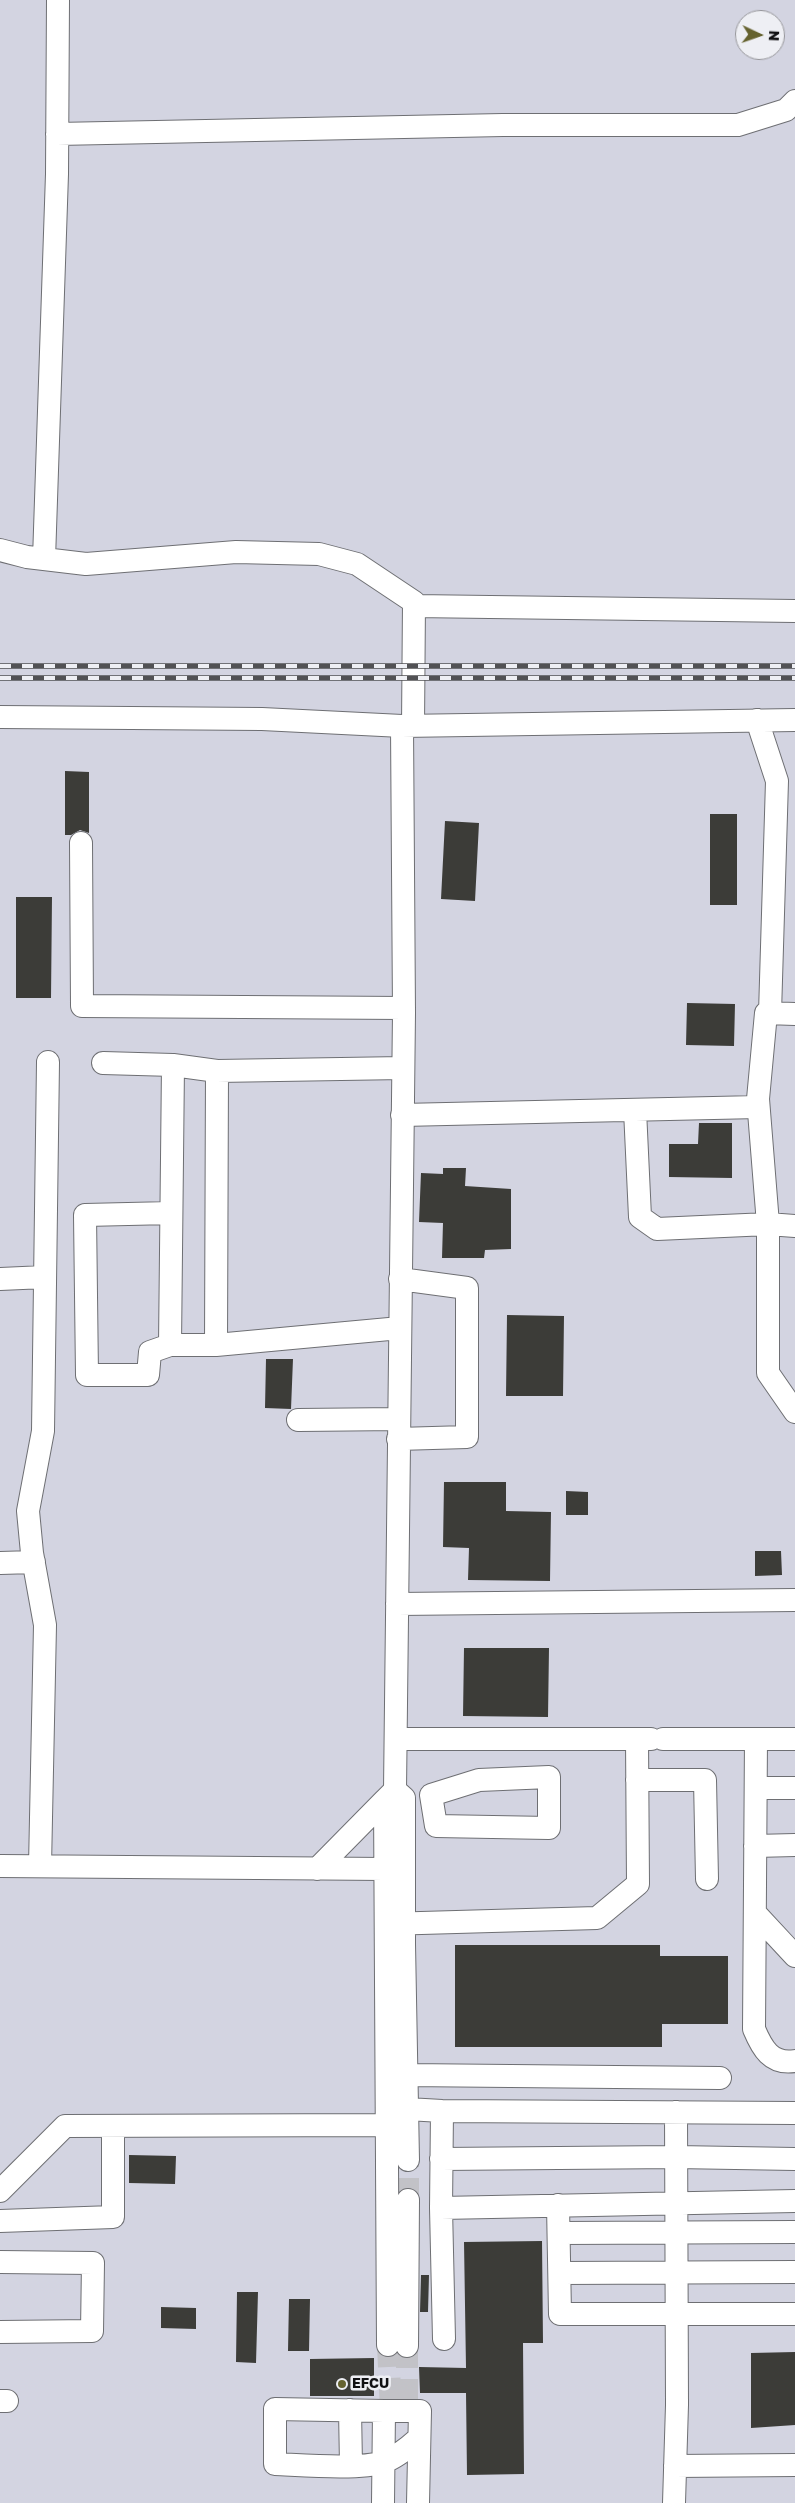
<!DOCTYPE html>
<html>
<head>
<meta charset="utf-8">
<style>
  body { margin:0 }
  #map { position:relative; width:795px; height:2503px; overflow:hidden; background:#e1e1e7; font-family:"Golos Text",sans-serif }
  canvas { display:block }
  .north { position:absolute; left:735px; top:10px; width:50px; height:50px; box-sizing:border-box; background:#eeeff4; border:1px solid #96969a; border-radius:50%; rotate:93deg; font-size:14px; font-weight:700; line-height:20px; text-align:center; color:#111113 }
  .north::after { content:''; display:block; margin:auto; width:18px; height:22px; background:#65622f; clip-path:polygon(50% 0,100% 100%,50% 72%,0 100%) }
</style>
</head>
<body>
<div id="map">
<canvas width="795" height="2503"></canvas>
<div class="north">N</div>
</div>
<script>
const g = document.querySelector('canvas').getContext('2d');
g.lineJoin = 'round';
function fillPath(path, color) { g.fillStyle = color; g.fill(path, 'evenodd'); }
function strokePath(path, color, width, dash) { g.strokeStyle = color; g.lineWidth = width; g.lineCap = dash ? 'butt' : 'round'; g.setLineDash(dash || []); g.stroke(path); }
function write(font, color, halo, rows, align = 'center') {
  g.font = font + ' "Golos Text",sans-serif'; g.lineWidth = 5; g.setLineDash([]); g.textBaseline = 'middle'; g.strokeStyle = halo; g.fillStyle = color; for (const [text, x, y, turn = 0] of rows) {
    g.save(); g.translate(x, y); g.rotate((+turn || 0) * Math.PI / 180); g.textAlign = isNaN(turn) ? turn : align; if (halo) g.strokeText(text, 0, 0); g.fillText(text, 0, 0); g.restore();
  }
}
const built = new Path2D(`
  M0 0H795V2503H0ZM745 20H775V50H745Z`);
const building = new Path2D(`
  M65 771 89 772V833L80 830 71 835H65Z
  M710 814H737V905H710Z
  M445 821 479 823 475 901 441 899Z
  M16 897H52L51 998H16Z
  M687 1003 735 1004 734 1046 686 1045Z
  M699 1123H732V1178L669 1177V1144H698Z
  M443 1168H466L465 1186 511 1189V1249L485 1250 484 1258H442L443 1223 419 1222 421 1173 443 1174Z
  M507 1315 564 1316 563 1396H506Z
  M266 1359H293L291 1409 265 1408Z
  M444 1482H506V1511L551 1512 550 1581 468 1580 469 1548 443 1547Z
  M566 1491 588 1492V1515H566Z
  M755 1551H781L782 1575 755 1576Z
  M464 1648H549L548 1717 463 1716Z
  M455 1945H660V1956H728V2024H662V2047H455Z
  M129 2155 176 2156 175 2184 129 2183Z
  M542 2241 543 2343H523L524 2474 467 2475 466 2393H420L419 2367 466 2368 464 2242Z
  M421 2275H429L428 2312H420Z
  M237 2292H258L256 2363 236 2362Z
  M289 2299H310L309 2351H288Z
  M161 2307 196 2308V2329L161 2328Z
  M795 2352V2425L751 2428V2353Z
  M374 2358V2396H310V2359Z`);
const minorTunnel = new Path2D(`
  M408 2200V2160
  M388 2345 391 2411
  M407 2346V2411`);
const minor = new Path2D(`
  M57 134 503 125H738L786 110 795 101
  M0 550 27 557 86 564 236 552 319 554 357 564 414 602 413 726
  M44 559 57 174 58 0
  M414 606 795 611
  M0 717 262 719 402 726
  M757 720 777 781 770 1013
  M81 843 82 1006 404 1008
  M795 1014 766 1013 758 1099 768 1224V1373L795 1412
  M103 1063 173 1065
  M635 1110 640 1217 657 1229 768 1224 795 1226
  M402 1115 758 1107
  M0 1279 45 1277
  M400 1328 216 1345 217 1071 403 1068
  M170 1345 150 1352 148 1375H87L85 1215 171 1213
  M216 1345H170L173 1065 217 1071
  M298 1420 399 1419
  M398 1439 467 1437V1288L400 1279
  M0 1563 34 1562
  M397 1604 795 1600
  M396 1739H651
  M663 1739H795
  M756 1739 754 2029C762 2048 771 2065 795 2061
  M549 1777V1828L436 1826 431 1795 479 1780Z
  M637 1780H705L707 1879
  M756 1788H795
  M395 1790 404 1798V1944L408 2160
  M755 1846 795 1845
  M0 1866 385 1869
  M40 1866 45 1625 32 1553 28 1511 43 1431 48 1062
  M317 1869 385 1800
  M755 1913 795 1956
  M386 1924 597 1918 638 1884 637 1739
  M406 2075 720 2078
  M407 2109 442 2111 795 2113
  M442 2111 441 2208 444 2339
  M441 2159 676 2157 795 2159
  M0 2191 65 2126 386 2125
  M558 2205 560 2314H795
  M441 2208 795 2201
  M0 2221 113 2217V2126
  M560 2233 795 2232
  M0 2262 93 2263 92 2331 0 2332
  M560 2273 795 2272
  M388 2345 385 1800 395 1790 404 1013 402 726 795 720
  M407 2346 408 2200
  M0 2401H7
  M350 2410 351 2465
  M384 2411 275 2409V2464C301 2465 360 2470 384 2462 397 2457 409 2447 419 2438
  M675 2466 795 2465
  M383 2503 384 2411H420L418 2503
  M674 2503 677 2405 676 2112`);
const rail = new Path2D(`
  M0 666H795
  M0 678H795`);
const markers = [
  [342,2384,5,"#65622f"]
];
const poiNames = [
  ["EFCU",352,2384]
];
fillPath(built, '#d3d4e1');
fillPath(building, '#3c3c38');
strokePath(minorTunnel, '#c2c2c7', 22, [22, 11]);
strokePath(minor, '#6e6f73', 24);
strokePath(minor, '#fff', 22);
strokePath(rail, '#515154', 5.5);
strokePath(rail, '#eeeff4', 4, [11]);
for (const [x, y, r, color] of markers) { const dot = new Path2D(); dot.arc(x, y, r, 0, 2 * Math.PI); g.fillStyle = color; g.fill(dot); strokePath(dot, '#eeeff4', 2); }
write('bold 14px', '#111113', '#eeeff4', poiNames, 'left');
</script>
</body>
</html>
